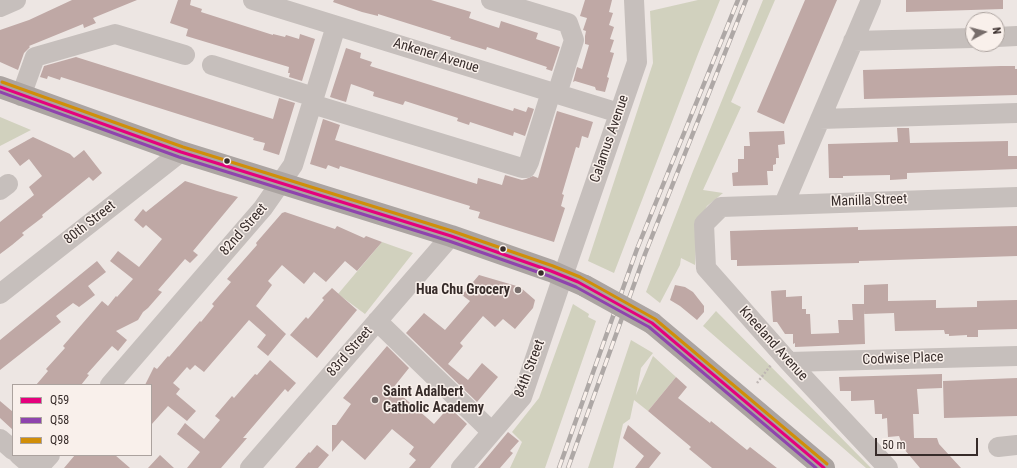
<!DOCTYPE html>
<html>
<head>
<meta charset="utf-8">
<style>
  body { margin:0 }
  #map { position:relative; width:1017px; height:468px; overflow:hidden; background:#ede6e3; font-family:"Roboto Condensed",sans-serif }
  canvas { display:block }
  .legend { position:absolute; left:12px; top:384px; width:140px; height:72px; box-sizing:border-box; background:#f9f0eb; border:1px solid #aba29e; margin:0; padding:5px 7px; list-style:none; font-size:12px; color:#372c2a }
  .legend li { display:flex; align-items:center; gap:8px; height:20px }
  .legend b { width:20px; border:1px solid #aba29e }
  .north { position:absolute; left:965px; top:12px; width:40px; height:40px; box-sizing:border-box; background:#f9f0eb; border:1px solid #aba29e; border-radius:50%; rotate:83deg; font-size:11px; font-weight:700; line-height:16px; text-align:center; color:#372c2a }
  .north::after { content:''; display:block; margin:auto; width:14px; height:18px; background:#776d6b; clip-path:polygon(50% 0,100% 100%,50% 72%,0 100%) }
  .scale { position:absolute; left:875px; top:438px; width:103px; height:18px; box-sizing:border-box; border:2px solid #372c2a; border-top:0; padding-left:5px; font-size:12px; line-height:14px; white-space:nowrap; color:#372c2a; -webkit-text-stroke:3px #f9f0eb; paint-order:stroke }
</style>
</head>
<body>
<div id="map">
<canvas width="1017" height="468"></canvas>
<ul class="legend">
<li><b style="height:5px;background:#e5007d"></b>Q59</li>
<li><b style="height:5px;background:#8e44ad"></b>Q58</li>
<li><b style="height:5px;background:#d18e08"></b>Q98</li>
</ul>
<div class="north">N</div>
<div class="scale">50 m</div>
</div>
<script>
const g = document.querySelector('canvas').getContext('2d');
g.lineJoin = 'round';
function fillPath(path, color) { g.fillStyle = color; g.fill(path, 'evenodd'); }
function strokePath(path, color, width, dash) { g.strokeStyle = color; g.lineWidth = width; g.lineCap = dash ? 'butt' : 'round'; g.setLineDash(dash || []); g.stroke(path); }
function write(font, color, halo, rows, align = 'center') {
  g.font = font + ' "Roboto Condensed",sans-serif'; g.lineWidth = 3; g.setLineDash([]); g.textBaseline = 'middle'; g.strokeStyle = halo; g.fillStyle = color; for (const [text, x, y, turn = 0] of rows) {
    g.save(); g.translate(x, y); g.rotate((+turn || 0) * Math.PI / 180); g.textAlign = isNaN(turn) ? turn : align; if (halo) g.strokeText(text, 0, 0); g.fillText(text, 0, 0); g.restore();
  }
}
const green = new Path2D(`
  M698 0H720L698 54 614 273 588 261 653 63 650 11Z
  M763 0H775L731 102 741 107 703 190 723 193 707 206 697 226 695 265 681 258 680 265 660 303 646 292 693 171Z
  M0 117 31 130 0 146Z
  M382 242 413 253 365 314 338 294Z
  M573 304 589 314 588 317 596 321 545 468H510L522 442 512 432 539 398Z
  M716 311 871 468H866L703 326Z
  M631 340 653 353 641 368 636 395 653 356 676 377 648 411 634 400 630 419 623 424 613 468H588Z`);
const building = new Path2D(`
  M72 0H137L93 18 96 23 84 28 83 24 29 46 30 47 24 53 18 70 0 62V30L29 20Z
  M178 0H191L190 5 202 9 201 12 273 35V34L285 37 286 35 299 39 300 34 315 39 302 81 289 77 290 73H288L289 67 186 36 188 29 170 23Z
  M334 0H431L471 12 469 18 499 28 501 21 538 33 536 39 560 47 552 71 546 69 547 67 487 47 486 50 450 39 451 37 378 14V16L362 12 333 2Z
  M585 0H612L609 12 613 13 609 25 614 27 610 39 614 40 610 52 614 53 607 77 609 78 605 92 596 90 595 87 575 81 573 82 577 67 582 69 589 45 585 44V36L586 31 583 30 587 18 580 16Z
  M805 0H837L784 124 757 112Z
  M906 0H1003V9L906 12Z
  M346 48 361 53 360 58 372 62 370 66 513 111 514 108 526 112 528 107 534 109 525 136 514 132 513 136 470 122 469 125 457 121 458 118 405 101 403 105 373 96 374 92 351 84 346 102 333 98 330 97Z
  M76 57 273 119 279 98 295 103 279 155 263 150 265 143 253 140 254 138 61 77 60 80 48 76 47 79 40 77 44 66Z
  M1001 66H1015V69H1017V95L864 99 863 70Z
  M557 111 593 122 588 138 582 136 579 148 576 147 562 194 564 195 561 206 565 208 554 242 478 218 480 212 469 209 470 206 340 166 339 169 328 165 326 169 310 164 323 119 340 125 335 140 477 184 478 178 502 185 505 175 522 180 526 179 533 176 538 178Z
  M897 128H909L910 143 1008 141V156H1017V169L907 173V179L890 180V175L843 176V178H829L828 144 898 142Z
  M784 131 785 144 778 145 779 158H776V164L773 165V171H767L768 185 733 186 732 173 738 172V159H744V146H750L749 132Z
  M33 137 70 154 74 158 84 150 102 173 93 181 89 177 42 215 43 217 22 233 24 235 12 245 0 254V222L34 195 29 187 42 176 29 159 20 166 8 151Z
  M185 181 217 191 238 197 193 251 198 255 190 263 185 259 158 290 162 292 148 308 143 312 138 320 116 331 127 340 118 351 112 346 87 374 89 375 81 385H36L48 371 46 369 65 348 63 346 102 301 108 306 116 296 117 297 133 279 110 261 118 251 139 267 162 239 146 225 143 228 134 220 143 209 146 212Z
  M285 212 335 229 337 226 364 238 366 236 382 242 357 271 345 261 326 282 314 272 304 284 282 265 268 281 272 285 256 306 286 334 268 356 257 347 266 335 249 320 204 372 195 365 190 370 187 367 173 383 180 389 176 394 196 411 187 421 168 406 151 425V385H145L154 367 157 369 168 356 169 357 200 321 201 322 214 306 212 304 231 282 227 279 257 245 256 243 282 213Z
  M1017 226V256L859 261V263L737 266V260H731L730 231 858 227V230Z
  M97 261 106 272 88 286 95 295 79 307 73 303 56 316 61 322 0 370V340Z
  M479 275 520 287 535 300 533 308 515 329 503 319 495 327 483 316 460 343 463 346 448 364 468 380 482 363 498 377 477 402 406 333 424 313 445 330 470 301 462 295Z
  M888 284V301L936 300V308L977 307V301L1017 300V329L978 330V337H967V335L949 336V334H945L944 330 895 331 894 313 864 314V309L865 344 795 347V343L793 344V334H785L777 322H773L771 291 786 290V297L802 296V309H806V314H810L811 334 839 333 838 320H853L852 304H864V285Z
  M675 285 685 287 693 292 704 306V312L697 320 680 306 670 300Z
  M332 288 357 310 317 358 290 335 306 317 308 319 324 300 322 298Z
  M387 346 409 368 393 388 434 424 449 407 467 424 430 468H409L416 460 409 454 414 447 392 429 365 460 342 440 332 452V425H336L351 404 343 398Z
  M270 360 296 383 288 392 285 389 243 438H247L221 468H187L200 452 177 434 185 423 204 439 220 420 215 416 232 396 234 398 255 374 257 375Z
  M942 374V388L917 389 919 414H913L914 438H937L939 444 961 468H920L904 449 899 436 888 437 887 418 882 419V414H875L874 400 851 401V391H840L839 377Z
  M676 377 687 387 678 398 710 423 711 421 747 450 750 447 777 468H712L689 449 691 447 648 411Z
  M1017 378V416L944 418 943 381Z
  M0 401 13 412V430L0 418Z
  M628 425 661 453 649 468H635L644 456 623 438Z
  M508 432 519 441 510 451 513 453 500 468H478Z
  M317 445 329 455 318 468H295L309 452 310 453Z
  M75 455H115L130 468H64Z
  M160 455 174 468H148Z`);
const path = new Path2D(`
  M757 383 771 365`);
const minor = new Path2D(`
  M253 0 619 113
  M491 0 568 23 574 40 557 94
  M0 7 16 0
  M997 37 1017 36
  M853 41 973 38
  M212 65 314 97
  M21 96 35 57 115 34 185 55
  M312 104 522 168H526L529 162 551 92
  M820 119 1017 113
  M0 190 8 184
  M784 204 871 0
  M0 294 181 152
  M377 321 492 432
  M789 362 1017 356
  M110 385 263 208 293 165 336 26
  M0 439 13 450
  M998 447 1017 445
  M19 455 34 468
  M38 468 50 455
  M250 468 451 236
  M461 468 522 397 563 276 637 62 634 0
  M888 468 789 362 706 268 704 224 721 207 1017 197`);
const major = new Path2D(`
  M0 87 181 152 451 236 551 271 585 286
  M652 323 824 468`);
const rail = new Path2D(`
  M559 468 637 249 738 0
  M568 468 645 254 746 0`);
const majorBridge = new Path2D(`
  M585 286 652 323`);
const bus1 = new Path2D(`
  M0 87 181 152 451 236 551 271 578 282 652 323 824 468`);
const bus2 = new Path2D(`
  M0 92 179 157 449 241 549 276 576 287 649 327 816 468`);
const bus3 = new Path2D(`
  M2 82 183 147 452 231 553 266 580 277 655 319 827 464`);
const markers = [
  [227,161,3.5,"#372c2a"],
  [503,249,3.5,"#372c2a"],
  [541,273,3.5,"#372c2a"],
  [518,290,4,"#776d6b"],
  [375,400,4,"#776d6b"]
];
const streetNames = [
  ["Ankener Avenue",436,56,17],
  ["Calamus Avenue",610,139,-71],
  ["Manilla Street",869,201,-2],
  ["80th Street",90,223,-38],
  ["82nd Street",244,230,-49],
  ["Kneeland Avenue",773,344,48],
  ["83rd Street",350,352,-49],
  ["Codwise Place",903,359,-2],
  ["84th Street",530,369,-69]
];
const poiNames = [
  ["Hua Chu Grocery",510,290],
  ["Saint Adalbert",383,392,"left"],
  ["Catholic Academy",383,408,"left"]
];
fillPath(green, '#d1d1be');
fillPath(building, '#bfa8a5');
strokePath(path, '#bfb7b4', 2.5, [2, 2]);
strokePath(minor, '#c6bfbc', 20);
strokePath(major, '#aba4a1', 22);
strokePath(rail, '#aea8a6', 4.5);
strokePath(rail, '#f9f0eb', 3, [9]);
strokePath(majorBridge, '#aba4a1', 22);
strokePath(bus1, '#e5007d', 3);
strokePath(bus2, '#8e44ad', 3);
strokePath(bus3, '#d18e08', 3);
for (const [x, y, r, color] of markers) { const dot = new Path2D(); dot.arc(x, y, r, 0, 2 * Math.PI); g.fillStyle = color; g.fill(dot); strokePath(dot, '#f9f0eb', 1.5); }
write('14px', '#372c2a', '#f9f0eb', streetNames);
write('bold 14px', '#372c2a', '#f9f0eb', poiNames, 'right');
</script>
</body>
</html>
